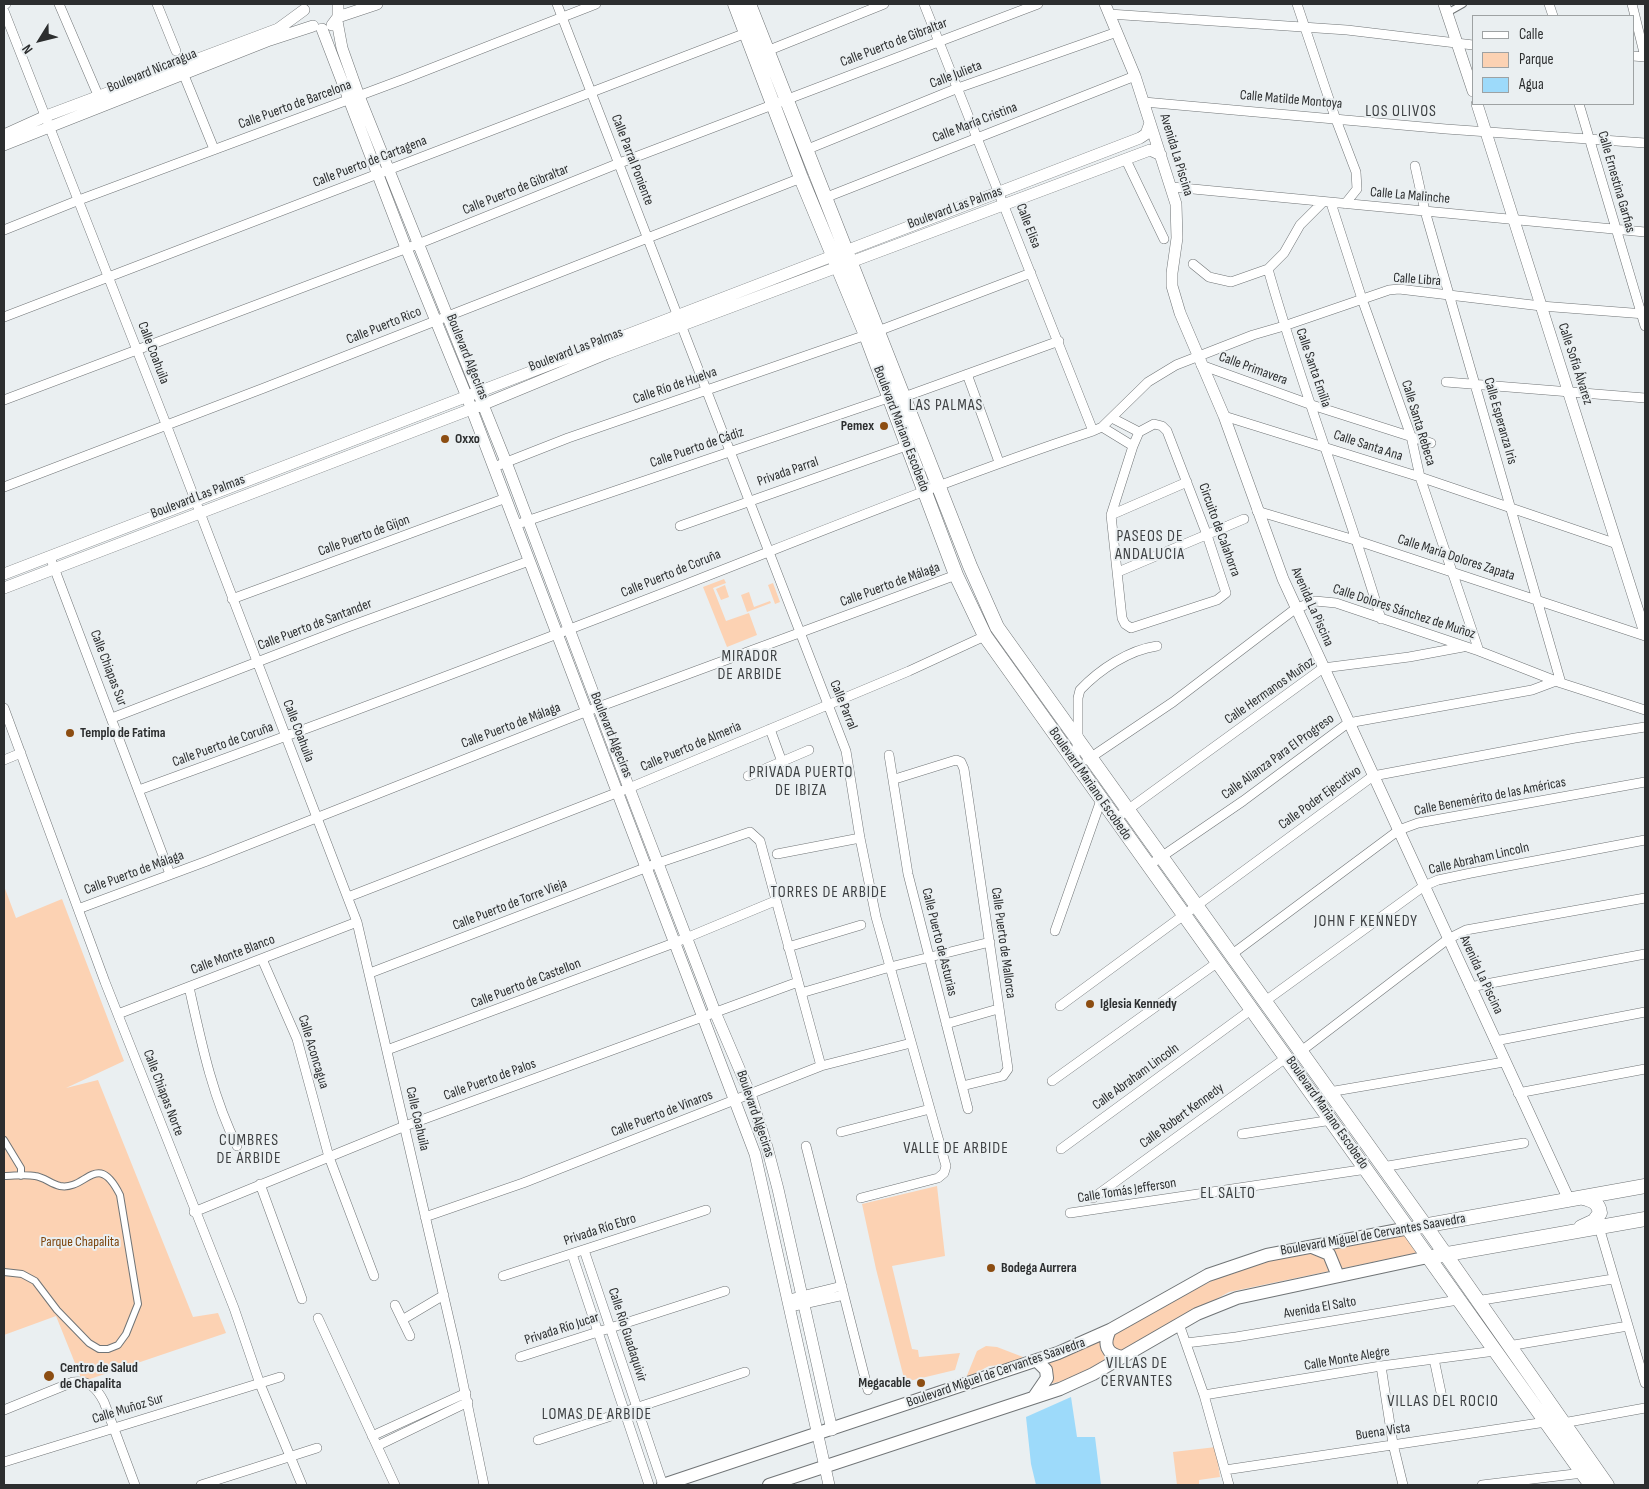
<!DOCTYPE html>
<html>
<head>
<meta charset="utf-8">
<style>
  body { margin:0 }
  #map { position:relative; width:1649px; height:1489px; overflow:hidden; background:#eaeff1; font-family:"Sofia Sans Condensed",sans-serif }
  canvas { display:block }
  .frame { position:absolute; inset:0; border:5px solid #2c2e2f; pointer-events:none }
  .legend { position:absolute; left:1472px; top:15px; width:162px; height:90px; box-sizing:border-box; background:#eaeff1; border:1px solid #9ea2a3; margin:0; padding:6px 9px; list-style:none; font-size:15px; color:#2c2e2f }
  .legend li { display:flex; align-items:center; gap:10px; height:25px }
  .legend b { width:25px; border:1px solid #9ea2a3 }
  .north { position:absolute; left:15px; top:15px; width:50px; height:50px; -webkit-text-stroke:4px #eaeff1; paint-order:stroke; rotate:234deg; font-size:14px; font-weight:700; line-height:20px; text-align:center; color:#2c2e2f }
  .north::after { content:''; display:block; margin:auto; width:18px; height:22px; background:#2c2e2f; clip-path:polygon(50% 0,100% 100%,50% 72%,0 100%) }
</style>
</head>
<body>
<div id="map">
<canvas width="1649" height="1489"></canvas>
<div class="frame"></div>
<ul class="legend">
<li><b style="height:6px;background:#fff"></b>Calle</li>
<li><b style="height:14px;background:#fcd2b3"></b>Parque</li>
<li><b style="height:14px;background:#9ddafa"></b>Agua</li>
</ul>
<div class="north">N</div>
</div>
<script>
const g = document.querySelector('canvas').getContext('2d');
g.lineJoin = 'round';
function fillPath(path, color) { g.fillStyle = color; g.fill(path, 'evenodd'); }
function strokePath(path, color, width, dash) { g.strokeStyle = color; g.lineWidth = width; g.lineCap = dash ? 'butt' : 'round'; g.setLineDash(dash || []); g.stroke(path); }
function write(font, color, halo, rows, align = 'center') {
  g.font = font + ' "Sofia Sans Condensed",sans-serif'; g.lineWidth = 4; g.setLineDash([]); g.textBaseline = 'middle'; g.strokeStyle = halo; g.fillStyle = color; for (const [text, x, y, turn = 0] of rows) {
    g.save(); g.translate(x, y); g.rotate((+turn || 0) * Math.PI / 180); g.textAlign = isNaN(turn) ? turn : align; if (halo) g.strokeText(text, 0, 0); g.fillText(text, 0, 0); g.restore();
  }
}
const green = new Path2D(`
  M724 579 726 583 713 588 726 621 749 613 757 635 727 647 703 587Z
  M773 583 780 602 775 604 768 585Z
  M725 585 729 597 721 600 716 589Z
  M749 592 754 607 770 601 771 603 747 612 741 595Z
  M4 886 16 918 62 899 124 1061 66 1088 98 1080 193 1317 218 1313 226 1333 87 1380 81 1378 56 1316 4 1335Z
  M937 1186 945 1256 892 1266 912 1349 918 1350 919 1357 960 1353 955 1370 905 1382 876 1269 862 1204Z
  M1405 1235 1416 1253 1229 1292 1070 1379 1046 1385 1044 1364 1246 1264Z
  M986 1346 997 1347 1023 1357 1011 1364 989 1366 966 1378 977 1351Z
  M1216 1447 1220 1477 1199 1480V1485H1177L1173 1452Z`);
const water = new Path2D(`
  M1071 1397 1077 1437H1095L1101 1485H1036L1031 1464 1026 1417Z`);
const pedestrian = new Path2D(`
  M1447 13 1463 4
  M4 1140 21 1168V1176
  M4 1176C14 1176 25 1174 35 1176 44 1177 51 1184 60 1186 86 1191 97 1149 120 1195L138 1304 126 1334 118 1345 108 1349H99L89 1343 57 1310 35 1281 22 1274 4 1272`);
const minor = new Path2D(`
  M59 4 101 102
  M157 4 176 51
  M557 4 846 751 860 838 876 917 946 1166 944 1173 938 1178 861 1198
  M924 4 1093 431
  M1297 4 1335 117 1356 172 1357 189 1345 204
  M1549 4 1553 16
  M1632 4 1645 57
  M4 5 6 4
  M4 11 166 424 357 922 456 1349 484 1485
  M1109 14 1347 30 1473 45
  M767 51 884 4
  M1633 56 1645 57
  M181 68 214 149
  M1144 102 1446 129 1645 143
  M1579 104 1645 326
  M808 149 958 88 1117 32
  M1126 160 1164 239
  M1415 166 1425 211 1561 683
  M1172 187 1645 232
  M827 197 1135 76
  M1331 203 1362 299 1411 436 1420 477 1479 651
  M4 230 79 200 404 79 596 4
  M1193 264 1209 277 1231 282 1268 269 1284 253 1300 225 1323 202
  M1268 269C1301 387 1346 501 1381 619
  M4 317 746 33
  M878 331 1031 273
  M1201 365 1312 405 1431 443
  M967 374 999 462
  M1446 382 1645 398
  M904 397 1059 341
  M4 400 418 244 617 164 1038 4
  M1224 416 1420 477 1617 544
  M1112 418 1139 432
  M1154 424 1162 426 1167 431 1207 535 1226 593 1217 600 1131 628 1125 624 1122 618 1111 515 1133 446 1139 432Z
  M1102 427 1133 446
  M494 467 568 438 866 335
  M4 487 264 388 801 178
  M1257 511 1358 541 1645 636
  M1111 515 1187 482
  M515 525 888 398
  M680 526 906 446
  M50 557 170 874
  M1118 572 1244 519
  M232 599 506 498
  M4 708 105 982 234 1308 260 1384 302 1485
  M112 718 348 627 529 561
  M770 729 782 762
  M889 755 908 874 968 1109
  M4 760 21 753
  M1087 760 1173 702 1295 609 1315 601 1336 603 1479 651 1561 683 1645 710
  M1074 761 1078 741V698L1080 690C1100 669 1129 650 1157 646
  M748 776 809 750
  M895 779 956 760 961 762 964 769 1008 1069 1003 1076 962 1086
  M139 790C315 726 491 660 666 592 808 537 948 479 1093 431L1102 427 1148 382 1176 365 1253 335 1284 326 1389 290 1399 289 1541 306 1645 314
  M1115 819 1323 668 1409 657 1463 647
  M777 854 860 838
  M1148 866 1243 801 1348 723 1532 690 1556 681
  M348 897 629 788 909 671 985 636
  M78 909 207 861 585 712 956 575
  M1055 931 1101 800
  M788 947 861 925
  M1231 955 1399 830 1418 823 1645 782
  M262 959 297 1039 329 1157 374 1276
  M370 973 658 863 750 832 760 841 821 1066
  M189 987C201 1041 212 1096 237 1146
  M1470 987 1645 954
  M801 993 890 967 990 942
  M1264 1002 1424 886 1438 880 1471 873 1645 840
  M1060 1006 1373 776 1575 738 1645 727
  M118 1014 357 922
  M946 1024 998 1009
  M1495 1041 1645 1012
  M387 1050 674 943 775 901
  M1300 1052 1448 939 1466 930 1645 898
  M1052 1081 1218 962
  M1329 1092 1504 1062
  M1518 1093 1645 1069
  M841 1132 930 1109
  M1242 1134 1332 1120
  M806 1146 868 1390
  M1061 1149 1252 1009
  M1382 1167 1524 1143
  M260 1184 302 1299
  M1093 1198 1287 1057
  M194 1212 405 1126 798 982
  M1070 1213 1367 1169
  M425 1217 523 1183 821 1066 911 1043
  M1599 1227 1645 1383
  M584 1250 663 1485
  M572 1254 649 1485
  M503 1276 706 1210
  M789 1299 842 1286
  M1476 1301 1613 1279
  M395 1305 410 1336
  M790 1307 844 1295
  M318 1318 395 1485
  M402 1320 444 1295
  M1179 1324 1204 1395 1229 1485
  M1186 1343 1236 1337 1458 1300
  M1508 1346 1628 1326
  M520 1357 725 1291
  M1434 1359 1443 1402
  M1381 1366 1393 1444 1403 1485
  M1204 1395 1381 1366 1495 1351
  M4 1410 73 1382C89 1380 97 1388 104 1402L135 1485
  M1563 1423 1645 1408
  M372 1436 466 1393
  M538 1440 745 1372
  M377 1446 468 1402
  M4 1462 280 1377
  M1225 1470 1546 1422
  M201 1485 317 1448
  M1482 1485 1583 1473`);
const tertiary = new Path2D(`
  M1105 4 1135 76 1176 204 1177 238 1172 273V286L1180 313 1224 416 1283 579 1569 1200
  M1444 4 1473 91
  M338 17 377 4
  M337 21 342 48 359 96 506 462 629 788 715 1012 750 1094 767 1147 778 1189 832 1430
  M332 25 338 17V4
  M322 29 406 248 467 397 755 1154 829 1485
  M1477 104 1645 633
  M4 135 46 116 278 29 304 10
  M4 145 270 40 313 26
  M4 574 1140 138 1146 134 1150 123
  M4 588 482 405 608 353 1150 150 1161 155`);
const secondary = new Path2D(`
  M1312 1247 1329 1254 1338 1276
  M1110 1330C1103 1344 1106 1354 1122 1357
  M1034 1397 1047 1378 1046 1370 1037 1361
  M663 1485 1058 1353 1110 1330 1208 1275 1267 1255 1409 1228
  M769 1485 1060 1389 1093 1374 1197 1314 1237 1298 1428 1257`);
const primary = new Path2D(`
  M735 4 801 178 866 335 956 575 985 636 1591 1485
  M749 4 970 566 997 627 1425 1225 1607 1485
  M1417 1227 1645 1186
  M1581 1227 1594 1221 1600 1213C1599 1202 1591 1200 1583 1198
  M1436 1256 1645 1219`);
const markers = [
  [884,426,5,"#8c4d12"],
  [445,439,5,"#8c4d12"],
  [70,733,5,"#8c4d12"],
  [1090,1004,5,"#8c4d12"],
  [991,1268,5,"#8c4d12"],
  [49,1376,6,"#8c4d12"],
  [921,1383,5,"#8c4d12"]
];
const streetNames = [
  ["Calle Puerto de Gibraltar",894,43,-21],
  ["Boulevard Nicaragua",152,71,-22],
  ["Calle Julieta",956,75,-21],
  ["Calle Matilde Montoya",1291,100,5],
  ["Calle Puerto de Barcelona",295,105,-20],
  ["Calle María Cristina",975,123,-21],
  ["Avenida La Piscina",1176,155,73],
  ["Calle Parral Poniente",632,160,69],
  ["Calle Puerto de Cartagena",370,162,-21],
  ["Calle Ernestina Garfias",1616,182,74],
  ["Calle Puerto de Gibraltar",516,190,-22],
  ["Calle La Malinche",1410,196,5],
  ["Boulevard Las Palmas",955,208,-20],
  ["Calle Elisa",1028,226,69],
  ["Calle Libra",1417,280,4],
  ["Calle Puerto Rico",384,326,-22],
  ["Boulevard Las Palmas",576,350,-21],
  ["Calle Coahuila",153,353,69],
  ["Boulevard Algeciras",467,357,68],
  ["Calle Sofía Álvarez",1575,364,72],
  ["Calle Santa Emilia",1313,368,71],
  ["Calle Primavera",1253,369,20],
  ["Calle Río de Huelva",675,386,-19],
  ["Calle Esperanza Iris",1500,421,74],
  ["Calle Santa Rebeca",1418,423,73],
  ["Boulevard Mariano Escobedo",901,429,69],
  ["Calle Santa Ana",1368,446,18],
  ["Calle Puerto de Cádiz",697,448,-19],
  ["Privada Parral",788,472,-19],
  ["Boulevard Las Palmas",198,497,-21],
  ["Circuito de Calahorra",1219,530,70],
  ["Calle Puerto de Gijon",364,536,-20],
  ["Calle María Dolores Zapata",1456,558,18],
  ["Calle Puerto de Coruña",671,574,-22],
  ["Calle Puerto de Málaga",890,585,-20],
  ["Avenida La Piscina",1312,607,66],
  ["Calle Dolores Sánchez de Muñoz",1404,612,18],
  ["Calle Puerto de Santander",315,625,-21],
  ["Calle Chiapas Sur",108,668,69],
  ["Calle Hermanos Muñoz",1270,691,-35],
  ["Calle Parral",843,705,68],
  ["Calle Puerto de Málaga",511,726,-21],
  ["Calle Coahuila",298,731,69],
  ["Boulevard Algeciras",611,735,68],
  ["Calle Puerto de Coruña",223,745,-20],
  ["Calle Puerto de Almeria",691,747,-23],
  ["Calle Alianza Para El Progreso",1278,757,-36],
  ["Boulevard Mariano Escobedo",1090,784,55],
  ["Calle Benemérito de las Américas",1490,797,-11],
  ["Calle Poder Ejecutivo",1320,798,-36],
  ["Calle Abraham Lincoln",1479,859,-13],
  ["Calle Puerto de Málaga",134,873,-20],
  ["Calle Puerto de Torre Vieja",510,905,-21],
  ["Calle Puerto de Asturias",939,942,76],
  ["Calle Puerto de Mallorca",1003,943,82],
  ["Calle Monte Blanco",233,955,-21],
  ["Avenida La Piscina",1481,975,65],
  ["Calle Puerto de Castellon",526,984,-21],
  ["Calle Aconcagua",313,1052,73],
  ["Calle Abraham Lincoln",1136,1077,-36],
  ["Calle Puerto de Palos",490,1080,-20],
  ["Calle Chiapas Norte",163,1093,69],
  ["Boulevard Mariano Escobedo",1327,1113,55],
  ["Calle Puerto de Vinaros",662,1114,-21],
  ["Boulevard Algeciras",755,1114,71],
  ["Calle Robert Kennedy",1182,1116,-36],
  ["Calle Coahuila",417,1119,77],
  ["Calle Tomás Jefferson",1127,1191,-9],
  ["Privada Río Ebro",600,1230,-18],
  ["Boulevard Miguel de Cervantes Saavedra",1373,1235,-10],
  ["Avenida El Salto",1320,1308,-10],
  ["Privada Río Jucar",562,1329,-18],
  ["Calle Río Guadaquivir",627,1335,72],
  ["Calle Monte Alegre",1347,1359,-10],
  ["Boulevard Miguel de Cervantes Saavedra",996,1373,-19],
  ["Calle Muñoz Sur",128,1409,-17],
  ["Buena Vista",1383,1432,-9]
];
const poiNames = [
  ["Pemex",874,426,"right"],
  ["Oxxo",455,439],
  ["Templo de Fatima",80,733],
  ["Iglesia Kennedy",1100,1004],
  ["Bodega Aurrera",1001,1268],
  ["Centro de Salud",60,1368],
  ["de Chapalita",60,1384],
  ["Megacable",911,1383,"right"]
];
const parkNames = [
  ["Parque Chapalita",80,1242]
];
const quarterNames = [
  ["LOS OLIVOS",1401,112],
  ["LAS PALMAS",946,406],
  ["PASEOS DE",1150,537],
  ["ANDALUCIA",1150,555],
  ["MIRADOR",750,657],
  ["DE ARBIDE",750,675],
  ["PRIVADA PUERTO",801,773],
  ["DE IBIZA",801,791],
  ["TORRES DE ARBIDE",829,893],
  ["JOHN F KENNEDY",1366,922],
  ["CUMBRES",249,1141],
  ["DE ARBIDE",249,1159],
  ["VALLE DE ARBIDE",956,1149],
  ["EL SALTO",1228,1194],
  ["VILLAS DE",1137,1364],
  ["CERVANTES",1137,1382],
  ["VILLAS DEL ROCIO",1443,1402],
  ["LOMAS DE ARBIDE",597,1415]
];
fillPath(green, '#fcd2b3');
fillPath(water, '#9ddafa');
strokePath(pedestrian, '#707476', 8);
strokePath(minor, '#707476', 10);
strokePath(tertiary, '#707476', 12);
strokePath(secondary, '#707476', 14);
strokePath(primary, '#707476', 15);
strokePath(pedestrian, '#fff', 6);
strokePath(minor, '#fff', 9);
strokePath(tertiary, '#fff', 11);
strokePath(secondary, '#fff', 12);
strokePath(primary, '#fff', 14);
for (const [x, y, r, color] of markers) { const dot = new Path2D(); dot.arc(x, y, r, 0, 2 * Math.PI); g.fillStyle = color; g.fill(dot); strokePath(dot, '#eaeff1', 2); }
write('14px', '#2c2e2f', '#eaeff1', streetNames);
write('bold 14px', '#2c2e2f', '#eaeff1', poiNames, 'left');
write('14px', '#7c440d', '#eaeff1', parkNames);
g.letterSpacing = '1px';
write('16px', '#3e4143', '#eaeff1', quarterNames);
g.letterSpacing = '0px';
</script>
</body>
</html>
